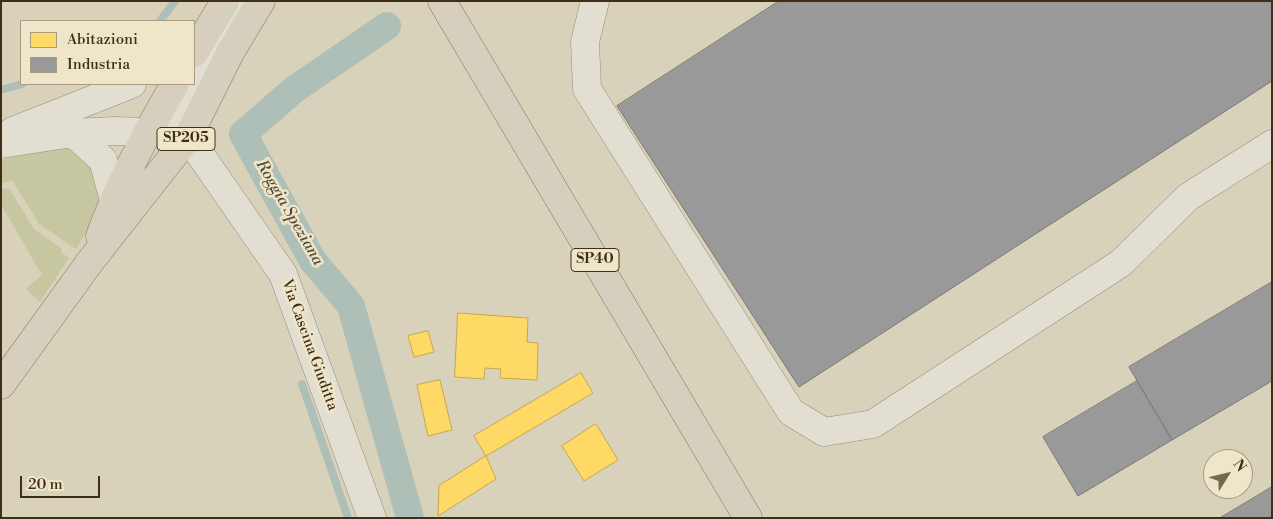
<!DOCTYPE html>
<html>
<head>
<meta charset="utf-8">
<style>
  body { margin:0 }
  #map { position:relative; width:1273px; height:519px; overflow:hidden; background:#d9d2bb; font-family:"Libre Bodoni",serif }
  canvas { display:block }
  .frame { position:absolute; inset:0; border:2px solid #402e19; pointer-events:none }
  .legend { position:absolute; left:20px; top:20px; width:175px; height:65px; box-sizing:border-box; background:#efe6ca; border:1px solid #a99c83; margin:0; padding:6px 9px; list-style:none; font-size:15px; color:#402e19 }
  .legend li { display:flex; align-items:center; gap:10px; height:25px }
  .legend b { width:25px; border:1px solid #a99c83 }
  .north { position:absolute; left:1203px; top:449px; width:50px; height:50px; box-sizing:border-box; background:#efe6ca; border:1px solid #a99c83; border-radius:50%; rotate:54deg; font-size:14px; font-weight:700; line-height:20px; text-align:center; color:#402e19 }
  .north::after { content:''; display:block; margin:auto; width:18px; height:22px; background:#766752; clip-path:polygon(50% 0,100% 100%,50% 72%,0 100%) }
  .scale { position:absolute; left:20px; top:476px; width:80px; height:22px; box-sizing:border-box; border:2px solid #402e19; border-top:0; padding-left:6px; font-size:15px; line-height:18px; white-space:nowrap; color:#402e19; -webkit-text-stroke:4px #efe6ca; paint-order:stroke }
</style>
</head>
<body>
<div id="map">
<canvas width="1273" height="519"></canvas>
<div class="frame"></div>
<ul class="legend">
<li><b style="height:14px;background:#ffd966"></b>Abitazioni</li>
<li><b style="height:14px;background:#999"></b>Industria</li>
</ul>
<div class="north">N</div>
<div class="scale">20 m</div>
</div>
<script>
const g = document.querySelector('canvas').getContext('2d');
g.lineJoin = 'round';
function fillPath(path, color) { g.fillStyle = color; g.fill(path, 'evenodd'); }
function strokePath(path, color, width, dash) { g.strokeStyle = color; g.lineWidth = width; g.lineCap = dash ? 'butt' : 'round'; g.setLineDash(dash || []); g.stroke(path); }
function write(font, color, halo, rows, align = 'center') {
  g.font = font + ' "Libre Bodoni",serif'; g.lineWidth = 5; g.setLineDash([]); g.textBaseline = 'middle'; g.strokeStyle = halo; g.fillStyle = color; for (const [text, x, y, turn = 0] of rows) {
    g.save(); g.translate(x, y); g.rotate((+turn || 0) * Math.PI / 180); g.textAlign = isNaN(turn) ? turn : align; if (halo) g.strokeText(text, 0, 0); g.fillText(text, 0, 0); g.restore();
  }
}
const green = new Path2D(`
  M49 146 79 149 105 186 96 215 76 249 39 224 13 181 1 183V160Z
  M9 188 34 229 62 249 61 252 69 258 40 302 26 289 42 275 1 205V189Z`);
const homes = new Path2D(`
  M458 313 528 318 527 342 538 343 537 380 500 378 501 369 485 368 484 379 455 377Z
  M428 331 434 352 414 357 408 336Z
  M581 373 593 393 486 456 474 436Z
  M440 380 452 430 428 436 417 385Z
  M596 424 618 460 584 481 562 446Z
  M486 456 496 479 438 516 439 486Z`);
const industry = new Path2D(`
  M779 1H1272V81L799 387 617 106Z
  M1272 282V381L1172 440 1129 367Z
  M1137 381 1172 440 1078 496 1043 437Z
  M1272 487V518H1220Z`);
const stream = new Path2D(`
  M160 21 175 1
  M1 90 22 84
  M302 384 348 518`);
const canal = new Path2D(`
  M387 26 295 89 243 134 313 261 351 306 410 518`);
const minor = new Path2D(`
  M595 1 585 42 587 89 791 412 824 432 873 424 1121 263 1188 197 1272 144
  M194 82 228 23 244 1
  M13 131 132 84
  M73 133 103 160 114 200
  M188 137 283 274 372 518
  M1 144 73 133 114 131 147 132 167 121 183 101 193 84`);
const major = new Path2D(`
  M442 1 748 518
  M194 53 225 1
  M100 236C120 182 146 133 175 84
  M1 385 89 263 188 137 231 51 261 1`);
const shields = [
  [186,139,58],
  [595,260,48]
];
const shieldNames = [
  ["SP205",186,139],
  ["SP40",595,260]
];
const streetNames = [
  ["Via Cascina Giuditta",309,345,70]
];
const waterNames = [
  ["Roggia Speziana",289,213,60]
];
fillPath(green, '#c6c7a0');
fillPath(homes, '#ffd966');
strokePath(homes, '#c6a64f', 1);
fillPath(industry, '#999');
strokePath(industry, '#7e7973', 1);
strokePath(stream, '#aebfb8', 8);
strokePath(canal, '#aebfb8', 28);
strokePath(minor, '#948d7e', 29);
strokePath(major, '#7e7769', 29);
strokePath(minor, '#e2ded2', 28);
strokePath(major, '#d6cfbe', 28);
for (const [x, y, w] of shields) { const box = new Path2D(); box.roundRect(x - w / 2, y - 11.5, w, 23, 4); g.fillStyle = '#efe6ca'; g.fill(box); strokePath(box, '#402e19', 1); }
write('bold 14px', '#402e19', null, shieldNames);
write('15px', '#402e19', '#efe6ca', streetNames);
write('italic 16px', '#524938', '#efe6ca', waterNames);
</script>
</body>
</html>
